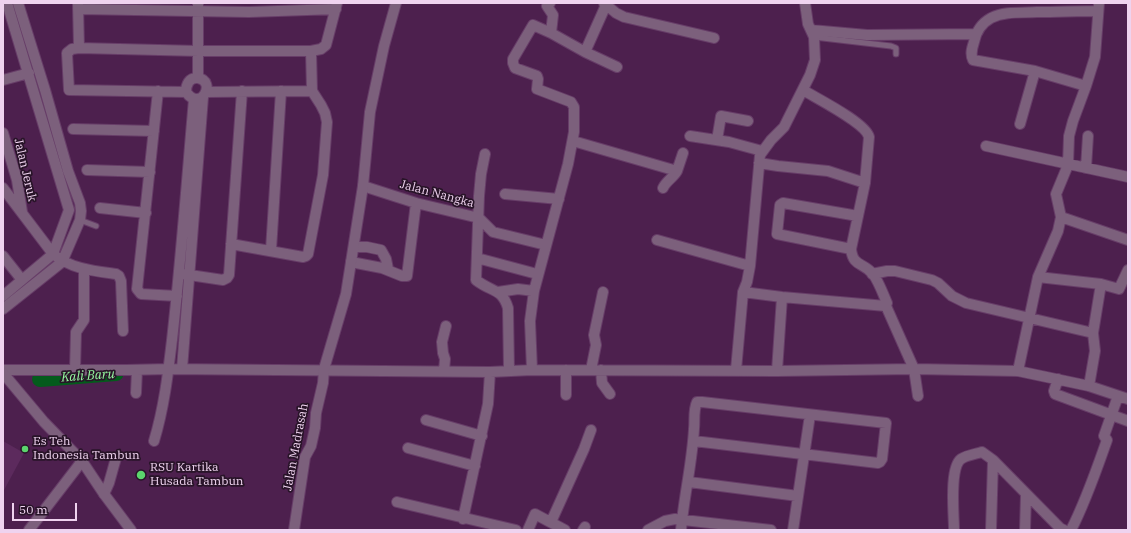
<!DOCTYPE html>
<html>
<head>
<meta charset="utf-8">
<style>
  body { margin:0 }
  #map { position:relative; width:1131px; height:533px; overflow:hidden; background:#4d204e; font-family:"IBM Plex Serif",serif }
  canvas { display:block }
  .frame { position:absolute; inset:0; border:4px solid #efd3ef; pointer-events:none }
  .scale { position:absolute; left:12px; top:503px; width:65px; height:18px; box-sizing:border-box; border:2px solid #efd3ef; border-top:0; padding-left:5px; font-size:12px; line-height:14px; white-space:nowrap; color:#efd3ef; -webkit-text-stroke:3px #281428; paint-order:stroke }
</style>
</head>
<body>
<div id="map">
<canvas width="1131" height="533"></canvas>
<div class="frame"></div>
<div class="scale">50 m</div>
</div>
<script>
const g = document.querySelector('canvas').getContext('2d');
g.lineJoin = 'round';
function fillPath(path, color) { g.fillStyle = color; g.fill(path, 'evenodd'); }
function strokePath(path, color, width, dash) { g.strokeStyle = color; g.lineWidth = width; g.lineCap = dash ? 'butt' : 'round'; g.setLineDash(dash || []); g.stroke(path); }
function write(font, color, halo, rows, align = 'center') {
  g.font = font + ' "IBM Plex Serif",serif'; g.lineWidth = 3.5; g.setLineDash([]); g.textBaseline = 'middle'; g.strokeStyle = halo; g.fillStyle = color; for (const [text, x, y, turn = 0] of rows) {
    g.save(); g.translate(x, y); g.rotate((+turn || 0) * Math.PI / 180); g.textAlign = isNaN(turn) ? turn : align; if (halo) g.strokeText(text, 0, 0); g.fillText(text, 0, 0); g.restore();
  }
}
const built = new Path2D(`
  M3 441 24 453 3 492Z`);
const river = new Path2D(`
  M40 379 116 373`);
const service = new Path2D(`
  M814 37 891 46 896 48V54
  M80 220 96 226`);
const minor = new Path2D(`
  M198 3V78
  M604 3 616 13 624 17 714 38
  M78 4 79 48
  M78 9 249 12 336 9
  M811 30 867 35 976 34
  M551 33 585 52 617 67
  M585 52 606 5
  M1035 71 1086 86
  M3 80 29 73
  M803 90C816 98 866 123 869 137L865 183 851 249C853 267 863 262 873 274 879 282 883 294 887 303L886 306 914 369 918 396
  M158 91 137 289 141 294 177 296
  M186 92C186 85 189 77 198 78 217 81 201 113 186 92L69 90 67 53 72 49 79 48 199 51H311L321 49 326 45 337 3
  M206 92 312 91
  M1020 124 1035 71 973 60C970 54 972 48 974 42 976 32 982 23 991 18 1005 11 1022 13 1037 12 1057 12 1078 11 1098 11
  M73 129 154 131
  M3 133 17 180 22 212
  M690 136 729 142 762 151
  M717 140 721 116 748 121
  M573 141 677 171 683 153
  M986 146 1128 177
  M485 154 481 174 479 196 476 280C491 292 502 288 508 308L509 371
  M759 163 778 166 828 171 865 183
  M1086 168 1088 136
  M87 170 150 172
  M363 186 416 203 479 218 493 232 546 245
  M3 188 53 254C71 269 94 271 116 274L119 276 121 281 123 331
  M663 188C666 181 673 178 677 171
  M505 194 559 199
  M100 208 146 213
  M1061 217 1128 240
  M657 240 750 266
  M231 244 303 257 306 256 308 254 323 175 327 122 325 113 321 105 312 91 311 51
  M354 247H367L381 250 386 259 388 269
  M851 249 777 234 780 205 783 203 858 216
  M271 250 281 91
  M3 256 22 280
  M477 258 537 274
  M351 262 382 268 402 276H407L416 203
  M183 274 223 280 227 278 229 275 242 91
  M872 274 887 271H895L932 280 938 283 952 296 966 303 1093 333
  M1038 277 1101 284 1119 289 1128 270
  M498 292 518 289 534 291
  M743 292 782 297 886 306
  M3 296 53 254 69 210 7 3
  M3 309 62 262 80 220 81 211 80 203 68 171 45 90 18 3
  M182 369 203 97
  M3 370H126L169 369 490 372 532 370 777 371 914 369 1018 371 1089 386 1128 399
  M75 370 76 332 84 320V270
  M532 370 530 321 534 291 568 164 574 132V107L571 102 537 89 538 79 537 76 515 68 513 63V59L533 25 551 33 553 15 547 6 550 3
  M566 370V395
  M591 370 596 345 594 335 603 292
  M601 370 602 383 610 394
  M736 370 743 292 747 282 750 266 760 155 771 140 784 127 810 75 815 60 814 37 808 24 805 3
  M444 371 445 359 443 353 442 342 446 326
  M777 371 782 297
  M1018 371 1038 277 1058 231 1061 217 1056 194 1068 165 1069 136 1073 121 1086 86 1095 57 1099 3
  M1058 379 1054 391 1055 394 1128 421
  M1089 386 1095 351 1093 333 1101 284
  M136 393 137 370
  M426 420 482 436
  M154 441C164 408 168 374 172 340 181 260 187 179 194 99
  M408 448 475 466
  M689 482 798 496
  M104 494 109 483 116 458
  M397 502 516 530
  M463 519 488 404 490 372
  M551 522 584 449 591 430
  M29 530 82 461
  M528 530 535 514 565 530
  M583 530 585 527
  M648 530 665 521 675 519 771 530
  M681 530C684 496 692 464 694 429 695 421 693 410 697 402H702L886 423 882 459 880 462 878 463 694 441
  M793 530 810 415
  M954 530C954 515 949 468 961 459 967 455 976 454 982 452L993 460 1060 528 1064 530
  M991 530 993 460
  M1025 530 1026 494
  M1071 530C1086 501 1096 471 1107 440L1104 436 1118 396`);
const tertiary = new Path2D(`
  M3 373 44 422 82 461 104 494 131 530
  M294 530 305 457 311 446 315 428 316 413 323 383 324 369 346 294 363 186 370 112 384 46 396 3`);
const markers = [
  [25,449,4,"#5bd56d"],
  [141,475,5,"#5bd56d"]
];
const streetNames = [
  ["Jalan Jeruk",25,170,77],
  ["Jalan Nangka",437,194,15],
  ["Jalan Madrasah",296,447,-79]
];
const poiNames = [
  ["Es Teh",33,442],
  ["Indonesia Tambun",33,456],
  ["RSU Kartika",150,468],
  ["Husada Tambun",150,482]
];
const waterNames = [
  ["Kali Baru",88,376,-4]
];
fillPath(built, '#5c2a5d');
strokePath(river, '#045b1c', 16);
strokePath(service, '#673d68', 7);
strokePath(minor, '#673d68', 12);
strokePath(tertiary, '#673d68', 12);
strokePath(service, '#7c607c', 5);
strokePath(minor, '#7c607c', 10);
strokePath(tertiary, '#7c607c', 10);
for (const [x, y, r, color] of markers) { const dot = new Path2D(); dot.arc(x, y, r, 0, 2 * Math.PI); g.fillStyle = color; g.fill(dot); strokePath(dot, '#281428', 1.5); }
write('12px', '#efd3ef', '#281428', streetNames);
write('12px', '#efd3ef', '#281428', poiNames, 'left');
write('italic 13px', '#96f8a0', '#281428', waterNames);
</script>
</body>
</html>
